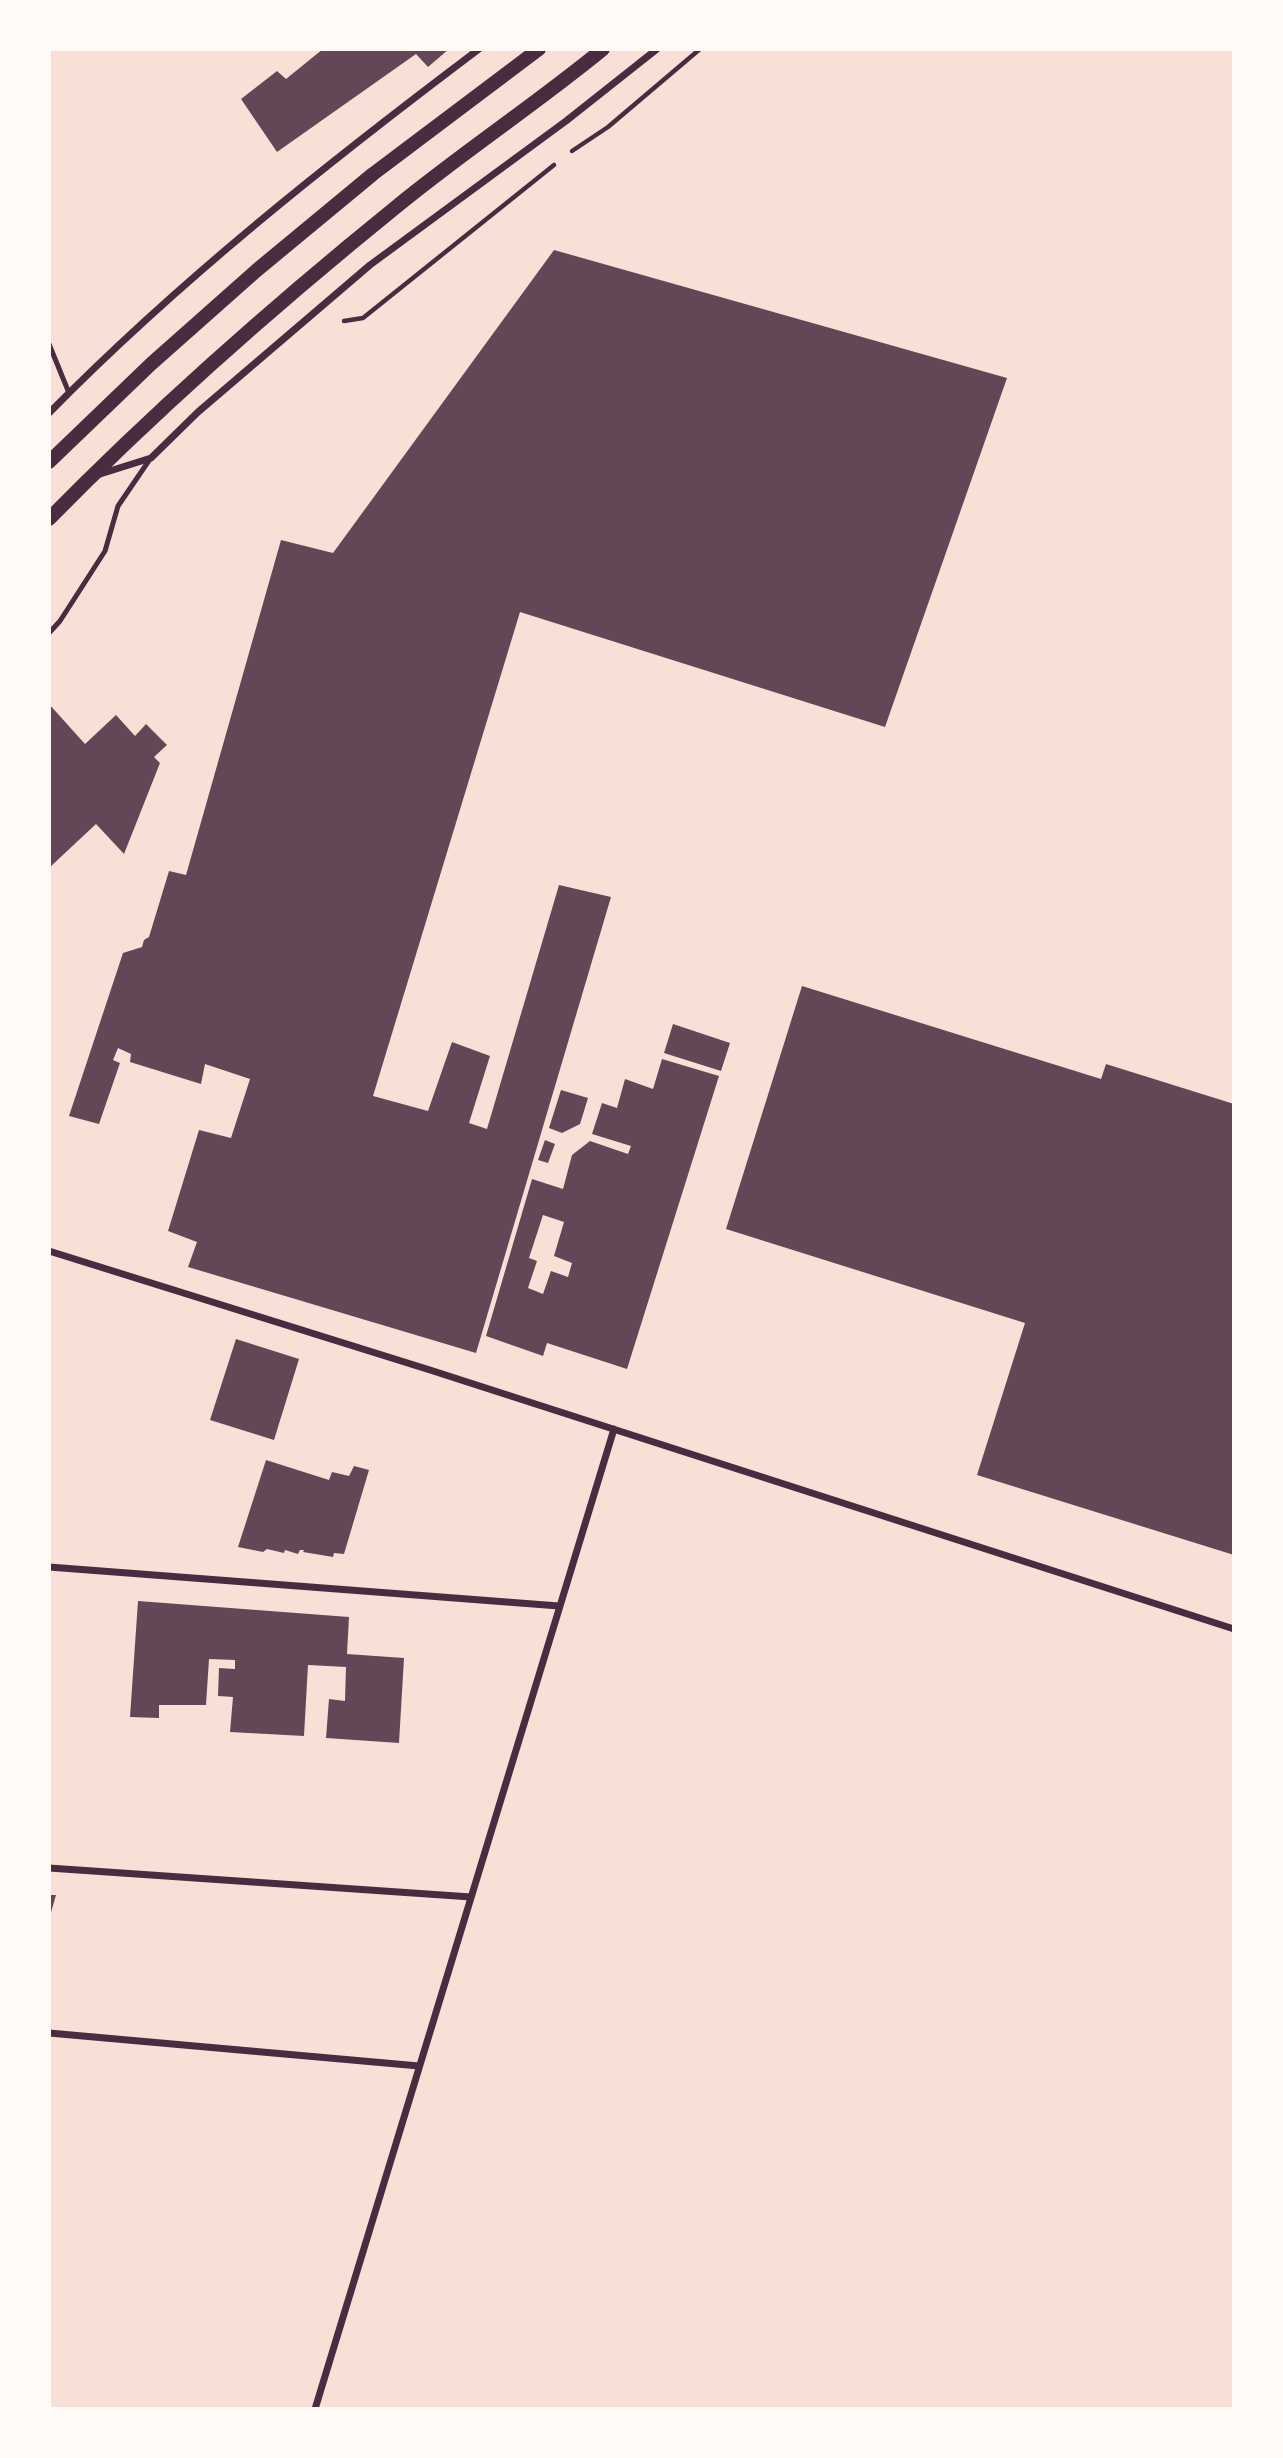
<!DOCTYPE html>
<html>
<head>
<meta charset="utf-8">
<style>
  body { margin:0 }
  #map { position:relative; width:1283px; height:2458px; overflow:hidden; background:#f7e1d7; font-family:"Roboto Condensed",sans-serif }
  canvas { display:block }
  .frame { position:absolute; inset:0; border:51px solid #fffaf5; pointer-events:none }
</style>
</head>
<body>
<div id="map">
<canvas width="1283" height="2458"></canvas>
<div class="frame"></div>
</div>
<script>
const g = document.querySelector('canvas').getContext('2d');
g.lineJoin = 'round';
function fillPath(path, color) { g.fillStyle = color; g.fill(path, 'evenodd'); }
function strokePath(path, color, width, dash) { g.strokeStyle = color; g.lineWidth = width; g.lineCap = dash ? 'butt' : 'round'; g.setLineDash(dash || []); g.stroke(path); }
const building = new Path2D(`
  M323 49H449L428 67 416 54 277 152 241 99 277 71 286 79Z
  M554 250 1007 378 885 727 520 612 373 1096 428 1111 452 1042 490 1056 469 1123 487 1129 559 885 611 897 476 1353 188 1267 197 1242 168 1231 199 1130 231 1138 250 1079 205 1064 201 1084 130 1062 131 1054 118 1048 113 1060 120 1063 99 1124 69 1116 123 953 142 947 144 940 149 937 169 871 186 875 281 540 333 553Z
  M49 704 85 744 116 715 135 736 146 724 167 745 154 757 160 763 124 854 96 824 49 868Z
  M802 986 1101 1079 1106 1064 1234 1104V1555L977 1475 1025 1323 726 1229Z
  M673 1024 730 1043 721 1071 664 1053Z
  M662 1059 719 1076 627 1369 547 1343 543 1356 486 1336 532 1179 563 1189 572 1155 590 1141 628 1154 631 1146 592 1134 602 1103 617 1108 625 1079 653 1089ZM543 1215 564 1222 554 1256 572 1263 568 1277 551 1271 543 1294 528 1288 537 1261 529 1258Z
  M561 1090 588 1098 580 1124 562 1133 549 1128Z
  M545 1140 555 1144 548 1163 538 1160Z
  M236 1339 299 1359 274 1440 210 1420Z
  M266 1460 329 1480 332 1472 349 1476 354 1466 369 1470 344 1554 334 1553 333 1557 303 1552 304 1550H300L298 1554 285 1550 284 1553 267 1549 263 1552 238 1547Z
  M138 1601 349 1617 347 1654 404 1658 399 1743 326 1738 329 1699 345 1701 346 1667 308 1665 304 1736 230 1732 233 1697 218 1696 219 1668 235 1669V1660L209 1659 206 1705H159V1718L130 1717Z
  M49 1895H56L50 1916H49Z`);
const path = new Path2D(`
  M572 151 608 127 700 49
  M344 321 363 318 554 165`);
const service = new Path2D(`
  M49 344 69 393
  M49 633 60 621 105 551 118 506 150 459`);
const minor = new Path2D(`
  M49 413C181 279 329 162 479 49
  M97 475 151 458 198 412 370 265 566 121 657 49
  M49 1251 430 1370 1234 1629
  M49 1567 559 1606
  M49 1868 471 1897
  M49 2033 419 2066
  M315 2409 614 1429`);
const secondary = new Path2D(`
  M49 462 151 364 257 270 373 174 539 49
  M49 519C158 408 275 305 396 207 463 152 536 104 603 49`);
fillPath(building, '#644757');
strokePath(path, '#4a2c40', 4.5);
strokePath(service, '#4a2c40', 5);
strokePath(minor, '#4a2c40', 7);
strokePath(secondary, '#4a2c40', 14);
</script>
</body>
</html>
